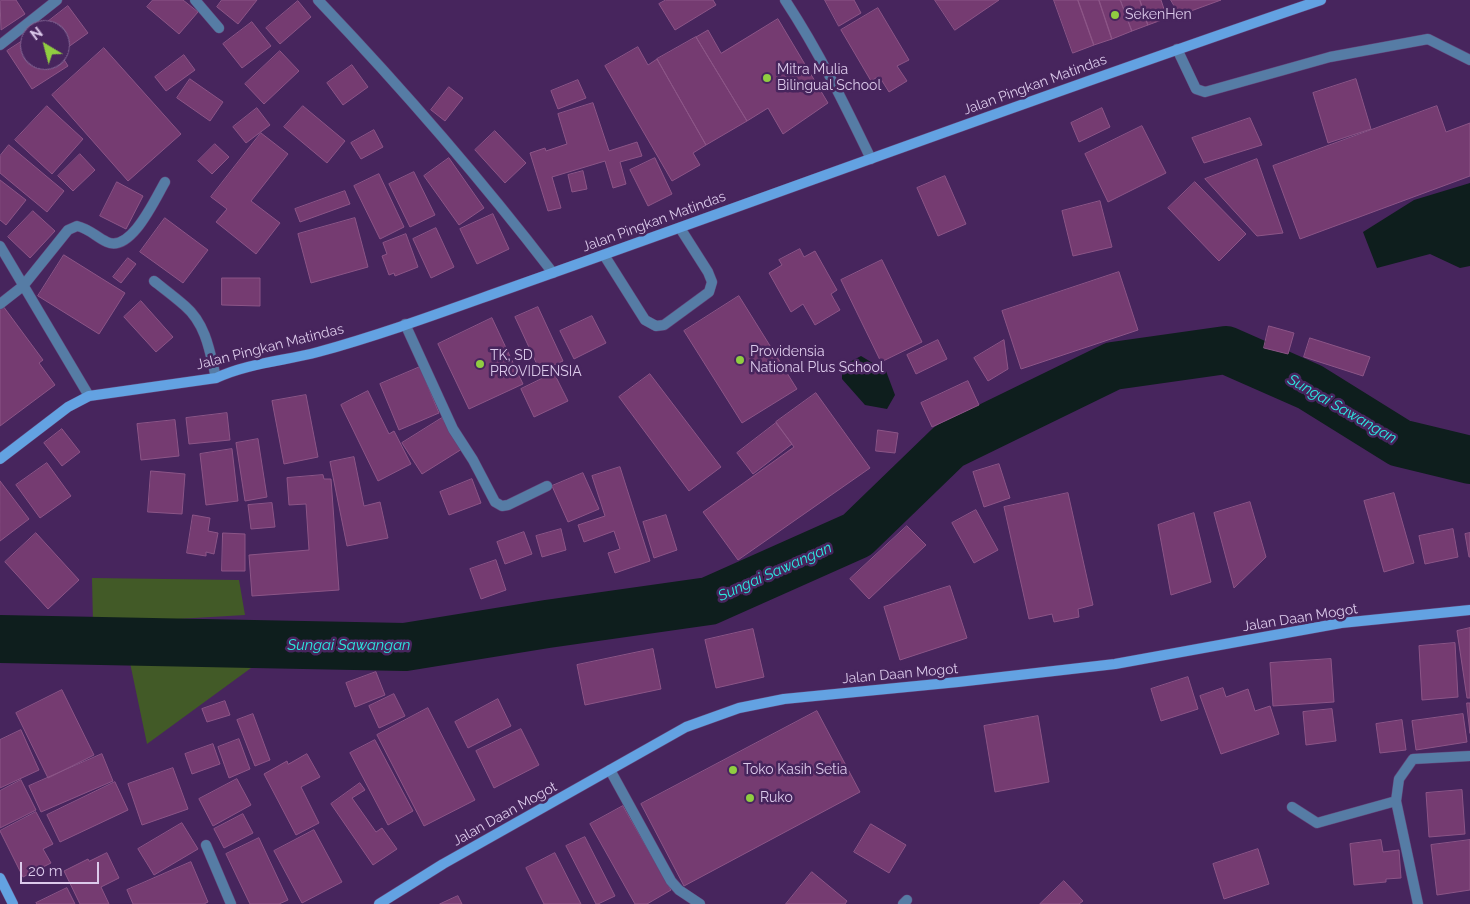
<!DOCTYPE html>
<html>
<head>
<meta charset="utf-8">
<style>
  body { margin:0 }
  #map { position:relative; width:1470px; height:904px; overflow:hidden; background:#47255d; font-family:Raleway,sans-serif }
  canvas { display:block }
  .north { position:absolute; left:20px; top:20px; width:50px; height:50px; box-sizing:border-box; background:#47255d; border:1px solid #836796; border-radius:50%; rotate:323deg; font-size:14px; font-weight:700; line-height:20px; text-align:center; color:#dccaeb }
  .north::after { content:''; display:block; margin:auto; width:18px; height:22px; background:#90cd41; clip-path:polygon(50% 0,100% 100%,50% 72%,0 100%) }
  .scale { position:absolute; left:20px; top:862px; width:79px; height:22px; box-sizing:border-box; border:2px solid #dccaeb; border-top:0; padding-left:6px; font-size:15px; line-height:18px; white-space:nowrap; color:#dccaeb; -webkit-text-stroke:4px #47255d; paint-order:stroke }
</style>
</head>
<body>
<div id="map">
<canvas width="1470" height="904"></canvas>
<div class="north">N</div>
<div class="scale">20 m</div>
</div>
<script>
const g = document.querySelector('canvas').getContext('2d');
g.lineJoin = 'round';
function fillPath(path, color) { g.fillStyle = color; g.fill(path, 'evenodd'); }
function strokePath(path, color, width, dash) { g.strokeStyle = color; g.lineWidth = width; g.lineCap = dash ? 'butt' : 'round'; g.setLineDash(dash || []); g.stroke(path); }
function write(font, color, halo, rows, align = 'center') {
  g.font = font + ' Raleway,sans-serif'; g.lineWidth = 5; g.setLineDash([]); g.textBaseline = 'middle'; g.strokeStyle = halo; g.fillStyle = color; for (const [text, x, y, turn = 0] of rows) {
    g.save(); g.translate(x, y); g.rotate((+turn || 0) * Math.PI / 180); g.textAlign = isNaN(turn) ? turn : align; if (halo) g.strokeText(text, 0, 0); g.fillText(text, 0, 0); g.restore();
  }
}
const green = new Path2D(`
  M92 578 239 580 245 615 93 624Z
  M129 658 262 660 147 744Z`);
const water = new Path2D(`
  M1470 183V266L1460 268 1430 254 1377 268 1363 232 1414 200Z
  M861 356 886 371 895 395 887 409 865 405 842 379V366Z`);
const river = new Path2D(`
  M0 639 405 647 547 624 709 601 857 535 949 446 1113 366 1226 350 1310 387 1400 443 1470 460`);
const building = new Path2D(`
  M1 0H16L25 14 1 30 0 1Z
  M153 0H183L198 12 179 34 147 7Z
  M222 0H257L238 24 217 7Z
  M666 0H713L716 5 675 30 659 4Z
  M825 0H854L861 13 839 26Z
  M935 0H999L955 30Z
  M1054 0H1078L1094 45 1073 53Z
  M1078 0H1099L1112 39 1094 45Z
  M1099 0H1120L1132 31 1112 39Z
  M1121 0H1140L1148 25 1132 31Z
  M1140 0H1161L1167 18 1148 25Z
  M1171 0H1221L1180 15Z
  M298 1 311 17 280 44 266 28Z
  M68 6 88 33 64 50 60 44V30H50L45 24Z
  M878 8 909 60 897 66 907 81 889 92 879 76 871 81 841 30Z
  M778 19 828 103 783 134 768 108 747 121 696 37 708 30 721 53Z
  M252 22 271 46 242 68 223 44Z
  M30 36V60H60V53L68 66 32 89 7 51Z
  M696 37 747 121 706 145 657 59Z
  M638 47 648 65 657 59 706 145 693 153 700 165 672 181 605 66Z
  M104 48 181 134 128 181 52 95Z
  M280 51 299 71 264 104 245 84Z
  M184 55 195 70 166 91 155 77Z
  M352 65 368 87 343 105 327 83Z
  M190 79 223 102 210 121 177 98Z
  M1356 79 1371 129 1328 143 1313 93Z
  M578 80 586 98 558 109 551 91Z
  M449 87 463 98 445 121 431 110Z
  M593 103 609 151 637 142 642 156 620 162 626 184 613 188 605 161 552 177 561 208 548 211 530 153 545 148 546 151 567 144 558 114Z
  M47 106 83 139 52 174 15 140Z
  M303 106 345 141 327 163 284 127Z
  M1437 106 1446 132 1470 123V176L1300 239 1273 166Z
  M257 108 270 125 246 143 233 127Z
  M1102 108 1110 127 1079 142 1071 123Z
  M1250 118 1262 145 1204 163 1192 138Z
  M1142 126 1166 173 1108 202 1085 154Z
  M374 130 383 147 361 159 351 143Z
  M495 131 526 163 505 183 475 150Z
  M261 133 288 154 251 201 280 223 256 254 216 222 227 209 211 197Z
  M215 144 229 157 212 174 198 161Z
  M9 145 64 191 47 212 0 173V156Z
  M80 154 95 170 73 191 58 176Z
  M449 158 484 208 459 225 424 176Z
  M655 158 672 194 648 206 630 170Z
  M1257 159 1283 233 1257 236 1205 179Z
  M583 171 587 189 572 192 568 175Z
  M414 172 435 215 410 227 389 184Z
  M379 174 404 227 380 239 354 186Z
  M945 176 966 224 938 236 917 188Z
  M0 180 26 200 6 225 0 220Z
  M117 182 143 196 126 229 100 216Z
  M1195 182 1246 234 1219 261 1168 208Z
  M345 191 350 204 300 222 295 209Z
  M1100 201 1112 247 1073 256 1062 211Z
  M33 211 55 231 30 258 8 237Z
  M493 214 509 249 477 264 460 229Z
  M165 218 208 250 183 283 140 252Z
  M355 218 368 267 311 283 298 234Z
  M436 228 454 267 431 278 413 239Z
  M406 234 418 267 395 276 394 273 389 275 382 256 387 254 383 243Z
  M800 249 804 257 815 251 837 290 831 294 840 310 815 325 803 304 791 312 769 273 782 265 779 260Z
  M64 255 125 293 99 334 38 296Z
  M128 258 136 264 121 283 113 277Z
  M882 260 922 342 881 362 841 280Z
  M1119 272 1138 330 1021 369 1002 311Z
  M222 278H260V306L222 305Z
  M739 296 797 389 742 423 684 331Z
  M141 301 173 337 156 352 124 317Z
  M3 306 43 360 39 363 55 385 0 426V308Z
  M538 307 563 361 540 371 515 317Z
  M592 316 606 343 574 359 560 331Z
  M492 318 523 384 469 409 438 344Z
  M1269 326 1294 333 1288 354 1264 348Z
  M1310 338 1370 357 1363 376 1304 357Z
  M938 340 947 359 916 374 907 355Z
  M1004 340 1008 369 988 381 974 358Z
  M420 367 439 413 399 430 380 384Z
  M554 373 568 401 534 417 521 389Z
  M650 374 721 467 689 491 619 397Z
  M968 381 979 405 932 427 921 403Z
  M368 391 389 434 394 431 411 464 378 481 341 405Z
  M816 393 870 468 738 560 703 512 794 447 776 422Z
  M306 395 318 457 284 464 272 401Z
  M227 413 230 440 189 444 186 418Z
  M442 418 462 449 422 474 402 443Z
  M175 420 179 456 141 460 137 424Z
  M776 423 792 444 753 474 737 453Z
  M62 429 80 452 62 466 44 443Z
  M878 430 898 433 895 453 876 451Z
  M258 439 267 497 245 501 236 443Z
  M232 449 238 501 206 505 200 454Z
  M354 457 364 506 380 502 388 538 347 546 330 462Z
  M47 463 71 496 40 518 16 485Z
  M999 464 1010 498 984 507 973 472Z
  M620 467 650 561 615 573 608 553 620 549 614 531 584 542 578 525 605 516 592 476Z
  M151 471 185 474 182 514 148 512Z
  M583 473 599 509 568 522 552 486Z
  M323 475 324 479H331L339 590 252 596 249 555 309 550 306 504 289 505 287 478Z
  M472 479 481 503 449 515 440 492Z
  M0 481 29 519 0 541Z
  M1068 493 1093 605 1078 609 1079 617 1054 622 1052 614 1029 619 1004 507Z
  M1394 493 1414 563 1384 572 1364 501Z
  M1250 502 1266 557 1234 588 1214 513Z
  M272 503 275 527 251 529 248 505Z
  M976 510 998 550 974 563 952 523Z
  M1194 513 1211 582 1171 595 1158 525Z
  M193 515 210 518 208 531 218 533 214 554 206 552V556L187 553Z
  M666 515 677 550 654 558 643 522Z
  M907 526 926 545 869 599 850 579Z
  M561 529 566 550 542 557 536 536Z
  M1453 529 1458 557 1425 564 1419 536Z
  M524 532 532 554 505 564 497 542Z
  M36 533 79 580 48 609 5 562Z
  M223 533 245 534V571H222Z
  M1470 533V557H1469L1465 534Z
  M496 560 506 590 481 599 470 569Z
  M950 586 967 638 900 660 884 607Z
  M1470 628V698H1467L1457 631Z
  M753 629 764 677 716 688 705 640Z
  M1455 643 1458 697 1422 700 1419 646Z
  M653 649 661 689 585 705 577 665Z
  M1331 659 1334 702 1273 706 1270 663Z
  M376 672 385 695 355 707 346 683Z
  M1188 677 1198 709 1161 721 1151 689Z
  M1223 688 1226 697 1248 689 1255 711 1270 706 1279 734 1221 754 1200 696Z
  M62 690 94 755 48 778 16 713Z
  M394 694 405 716 379 728 369 706Z
  M498 699 511 726 468 748 455 722Z
  M225 701 230 715 207 722 202 709Z
  M1467 703H1470V733Z
  M428 708 475 800 424 826 377 735Z
  M1332 709 1336 741 1306 745 1303 712Z
  M817 711 860 792 684 886 641 804Z
  M253 714 270 760 255 766 237 720Z
  M1463 714 1467 742 1416 750 1412 721Z
  M1038 716 1049 782 995 792 984 726Z
  M1402 720 1406 750 1380 753 1376 724Z
  M521 729 539 765 494 788 476 751Z
  M21 730 39 770 0 788V740Z
  M239 739 250 769 229 778 218 747Z
  M375 740 413 811 388 825 350 753Z
  M213 744 220 764 192 774 185 754Z
  M102 754 113 781 41 812 29 786Z
  M307 754 320 777 301 787 319 823 296 835 264 774 287 761 288 764Z
  M173 768 188 809 142 825 128 784Z
  M237 779 251 805 213 826 199 799Z
  M21 780 36 810 0 828V791Z
  M115 782 128 810 60 842 47 815Z
  M360 783 365 790 352 798 376 832 382 828 397 849 373 865 331 804Z
  M1462 790 1465 834 1429 837 1426 793Z
  M623 806 671 890 647 904H635L590 824Z
  M36 812 53 844 43 849 51 863 23 877 0 831Z
  M243 814 253 833 224 848 214 829Z
  M182 823 198 849 154 875 138 849Z
  M871 824 906 845 889 873 854 852Z
  M314 830 342 882 302 903 274 851Z
  M585 837 615 896 598 904H596L566 846Z
  M259 838 288 900 279 904H250L226 854Z
  M1381 840 1383 852 1399 850 1401 878 1386 879V882L1354 885 1350 844Z
  M1470 840V890L1437 895 1431 845Z
  M1258 849 1269 884 1224 899 1213 864Z
  M107 853 119 878 101 887 109 904H80L64 871 88 859 89 861Z
  M555 853 581 904H544L526 868Z
  M191 862 208 902 204 904H133L127 890Z
  M812 872 847 901 845 904H786Z
  M1064 881 1083 901 1079 904H1040Z
  M67 888 75 904H37L36 903Z
  M458 896 462 904H440Z`);
const lane = new Path2D(`
  M1177 49 1196 89 1205 92 1330 57 1428 39 1470 60
  M604 255 645 320 656 326 664 325 709 292 712 282 708 272 680 228`);
const street = new Path2D(`
  M195 0 219 28
  M318 0C401 87 480 178 553 273
  M785 0C818 50 845 105 871 159
  M0 45 57 0
  M0 246 89 396
  M154 281C164 289 175 297 185 306 206 324 210 352 216 378
  M0 304 23 286 68 230 77 226C90 229 96 237 107 242 131 253 155 199 165 182
  M405 324 453 429 473 460 495 502 502 506 508 505 547 486
  M610 770 671 881 679 890 700 904
  M1292 807 1317 823 1396 801
  M206 845 231 904
  M903 904 907 900
  M1418 904 1396 801 1399 779 1413 759 1470 756`);
const secondary = new Path2D(`
  M0 459 68 407 89 396 216 378C248 363 284 361 318 352 384 334 448 310 513 287 782 192 1050 92 1321 0
  M0 878 13 904
  M379 904 443 864 686 727 739 708 784 699 958 682 1115 664 1341 623 1470 610`);
const markers = [
  [1115,15,5,"#90cd41"],
  [767,78,5,"#90cd41"],
  [740,360,5,"#90cd41"],
  [480,364,5,"#90cd41"],
  [733,770,5,"#90cd41"],
  [750,798,5,"#90cd41"]
];
const poiNames = [
  ["SekenHen",1125,15],
  ["Mitra Mulia",777,70],
  ["Bilingual School",777,86],
  ["Providensia",750,352],
  ["National Plus School",750,368],
  ["TK, SD",490,356],
  ["PROVIDENSIA",490,372],
  ["Toko Kasih Setia",743,770],
  ["Ruko",760,798]
];
const streetNames = [
  ["Jalan Pingkan Matindas",1035,85,-20],
  ["Jalan Pingkan Matindas",654,222,-20],
  ["Jalan Pingkan Matindas",270,347,-14],
  ["Jalan Daan Mogot",1300,618,-9],
  ["Jalan Daan Mogot",900,674,-5],
  ["Jalan Daan Mogot",505,814,-29]
];
const waterNames = [
  ["Sungai Sawangan",1342,409,30],
  ["Sungai Sawangan",775,572,-24],
  ["Sungai Sawangan",349,645]
];
fillPath(green, '#425a27');
fillPath(water, '#0e1e1d');
strokePath(river, '#0e1e1d', 48);
fillPath(building, '#753b71');
strokePath(building, '#8c5587', 1);
strokePath(lane, '#624377', 11);
strokePath(street, '#624377', 11);
strokePath(secondary, '#624377', 11);
strokePath(lane, '#567ca5', 10);
strokePath(street, '#567ca5', 10);
strokePath(secondary, '#63a2e2', 10);
for (const [x, y, r, color] of markers) { const dot = new Path2D(); dot.arc(x, y, r, 0, 2 * Math.PI); g.fillStyle = color; g.fill(dot); strokePath(dot, '#47255d', 2); }
write('14px', '#dccaeb', '#47255d', poiNames, 'left');
write('14px', '#dccaeb', '#47255d', streetNames);
write('italic 15px', '#2ce8e0', '#47255d', waterNames);
</script>
</body>
</html>
